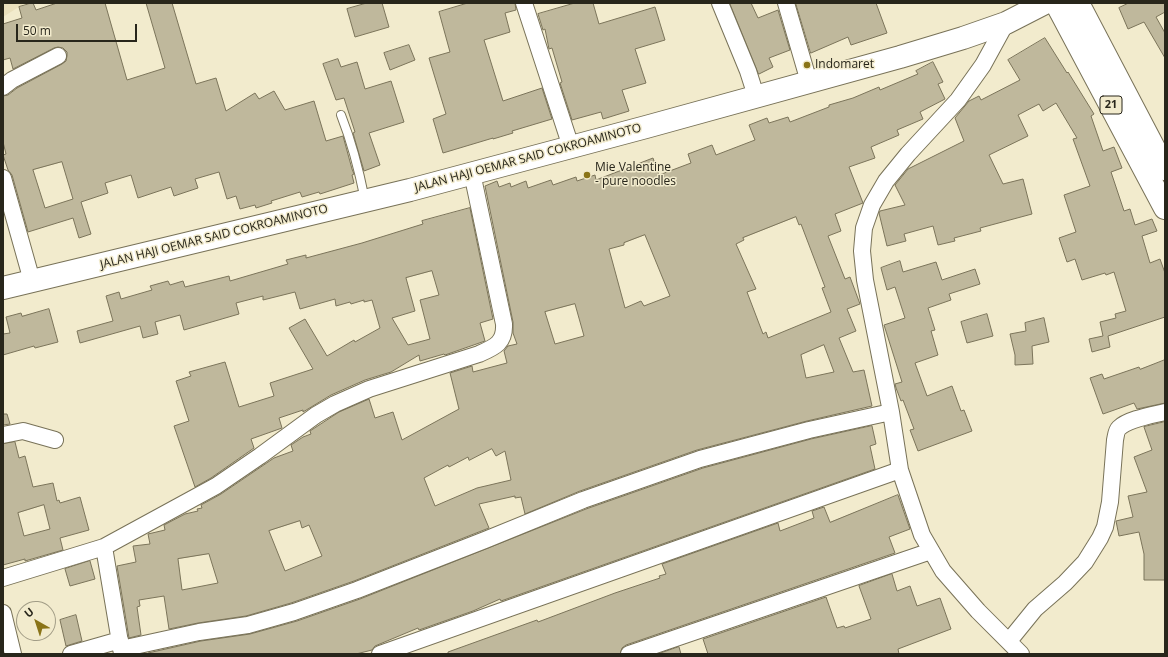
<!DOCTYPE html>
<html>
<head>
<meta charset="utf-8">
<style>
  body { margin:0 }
  #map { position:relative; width:1168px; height:657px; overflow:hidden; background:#f2ebcd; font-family:"Open Sans",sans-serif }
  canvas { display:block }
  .frame { position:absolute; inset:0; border:4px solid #28261b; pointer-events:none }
  .north { position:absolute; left:16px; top:601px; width:40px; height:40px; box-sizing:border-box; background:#f2ebcd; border:1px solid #a19c86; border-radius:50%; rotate:321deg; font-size:11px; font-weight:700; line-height:16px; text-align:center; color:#28261b }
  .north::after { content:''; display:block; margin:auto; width:14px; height:18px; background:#8a7418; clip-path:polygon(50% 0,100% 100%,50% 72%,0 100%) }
  .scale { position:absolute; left:16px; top:24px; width:121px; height:18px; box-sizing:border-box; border:2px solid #28261b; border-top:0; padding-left:5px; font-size:12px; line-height:14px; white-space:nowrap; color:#28261b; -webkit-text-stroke:3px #f2ebcd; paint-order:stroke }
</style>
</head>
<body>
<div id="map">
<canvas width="1168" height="657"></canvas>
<div class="frame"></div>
<div class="north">U</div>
<div class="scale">50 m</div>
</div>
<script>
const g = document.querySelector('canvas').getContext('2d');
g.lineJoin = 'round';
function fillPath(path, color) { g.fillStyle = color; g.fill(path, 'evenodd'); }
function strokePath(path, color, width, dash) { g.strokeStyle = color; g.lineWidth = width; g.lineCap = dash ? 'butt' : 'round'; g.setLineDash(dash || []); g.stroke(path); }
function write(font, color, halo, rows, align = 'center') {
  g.font = font + ' "Open Sans",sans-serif'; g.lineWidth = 3; g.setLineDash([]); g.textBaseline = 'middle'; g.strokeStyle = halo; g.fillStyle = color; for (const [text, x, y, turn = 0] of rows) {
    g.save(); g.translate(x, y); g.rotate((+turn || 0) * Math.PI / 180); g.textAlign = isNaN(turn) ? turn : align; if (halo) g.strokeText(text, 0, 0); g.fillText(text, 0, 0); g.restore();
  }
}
const built = new Path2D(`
  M3 3H25L3 17Z`);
const building = new Path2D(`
  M33 3 36 10 57 3H105L127 80 165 68 146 3H172L196 84 216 78 226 111 255 93 259 99 274 91 285 110 314 101 326 141 343 136 352 169 354 174 352 175 354 183 320 194 319 192 302 197 300 192 271 201 272 203 256 208 255 205 240 209 236 196 227 199 219 172 195 179 198 188 174 196 171 187 138 198 131 175 105 183 108 193 81 202 91 234 79 238 73 218 28 232 12 175 8 170 3 155 6 154 3 142V96L8 95 17 88 62 64 66 61 67 56V52L63 48 58 47 54 48 13 69 10 58 3 60V24L22 18 19 7ZM62 162 73 199 45 208 33 170Z
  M367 3H382L389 27 355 37 347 9Z
  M468 3H515L516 10 505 13 510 32 484 40 503 101 542 88 552 119 512 131 513 133 493 139V138L443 153 433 119 446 114 429 58 450 52 439 12Z
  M575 3H593L599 24 655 7 665 40 635 49 646 83 622 90 629 111 603 119 601 112 572 120 560 83 562 82 552 48 549 49 545 29 543 30 538 14Z
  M730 3H751L758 18 778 10 790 50 769 58 773 67 759 74Z
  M796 3H876L887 33 851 45 848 37 811 53Z
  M1129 3H1165V12L1156 17 1165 33V58L1144 22 1128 29 1119 8Z
  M1045 38 1067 73 1068 72 1094 114 1091 116 1103 151 1114 147 1122 168 1111 172 1124 211 1130 209 1135 225 1152 219 1157 231 1142 236 1150 263 1160 259 1165 273V317L1108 336 1110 347 1092 352 1089 339 1103 336 1100 322 1116 318 1115 314 1126 311 1114 272 1106 275 1105 273 1082 280 1075 259 1067 262 1059 238 1076 232 1064 195 1090 186 1073 139 1077 138 1056 103 1043 111 1039 104 1018 115 1028 136 989 155 1003 184 1023 179 1032 214 980 228 981 231 954 238 955 241 938 245 933 226 904 234 906 241 887 246 879 213 880 211 905 205 895 185 908 169 964 141 955 118 969 101 979 96 981 100 1020 80 1008 60Z
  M409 45 415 60 390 70 384 53Z
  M338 59 341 67 357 62 365 89 391 81 404 122 369 133 380 165 364 171 353 133 355 132 344 98 336 100 323 64Z
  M933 62 943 82 938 84 945 99 920 112 923 119 897 130 899 135 871 147 875 158 849 167 863 203 835 214 841 231 828 236 845 279 850 277 860 304 847 309 856 331 839 338 853 372 864 370 872 406 807 421 697 450 580 491 525 514 521 497 515 498V496L479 504 489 528 354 581 291 603 246 616 198 623 169 629 164 596 139 600 140 606 137 607 141 635 129 638 117 566 136 562 133 546 150 544 148 534 165 530 164 525 185 514 198 511 197 509 202 508 201 505 221 494 274 458 293 451 291 445 303 437 311 434 310 431 339 412 369 399 375 418 393 412 402 440 459 409 450 373 472 366 473 372 507 363 504 351 508 346 517 344 513 333V322L485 186 497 181 499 187 510 183 511 187 526 181 528 188 551 180 553 185 576 177 577 181 595 175 596 180 653 158 659 175 691 163 688 154 712 145 716 155 755 140 749 125 767 118 769 123 788 117 790 122 829 107V105L853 98 879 87 880 90 918 74 916 71ZM796 217 799 225 801 224 825 287 822 288 831 312 768 338 766 332 763 334 747 292 756 289 736 244 744 240 743 238ZM645 235 670 296 644 306 641 301 625 308 609 249 624 245V243ZM575 304 584 336 555 344 545 312ZM824 345 834 372 806 378 801 355ZM492 449 496 456 505 451 511 480 477 488 435 506 424 478 448 465 449 467 468 457 469 460ZM300 521 302 528 309 525 322 556 285 571 269 531ZM209 554 218 583 182 590 178 559Z
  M470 208 493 319 480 323 485 341 445 355 444 354 420 361 419 355 391 372 365 380 331 395 303 412V410L279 418 282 428 251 439 254 448 211 478 195 487 174 426 189 421 176 381 191 376 189 372 225 362 239 407 274 396 270 383 313 369 289 328 305 319 327 356 354 340 355 342 380 328 372 300 364 302V300L351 304 350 302 336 306 335 299 300 309 295 292 263 300V296L236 303 239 314 184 330 180 315 155 322 158 334 143 338 140 326 80 343 77 331 113 321 106 296 119 292 121 299 152 290 150 286 168 281 170 285 183 281 185 287 229 276 230 281 288 264 286 260 306 255V258L362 243 423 224 422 221ZM432 271 439 295 420 300 430 339 408 345 392 318 415 311 406 278Z
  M900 261 903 272 936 262 942 280 975 269 980 284 949 294 951 300 928 308 935 330 931 331 938 355 915 363 927 396 952 386 961 411 964 410 972 431 918 451 910 430 914 429 903 400 901 401 896 388 895 384 902 382 884 325 905 318 895 287 887 290 881 268Z
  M49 309 58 342 35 348 34 346 3 355V334L10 333 6 317 21 313 22 316Z
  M987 314 993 336 967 343 961 322Z
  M1044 318 1049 342 1032 346 1033 364 1015 365V355L1010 334 1026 331 1025 323Z
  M1165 360V403L1137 409 1134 403 1103 414 1090 378 1102 374 1104 379 1139 367 1140 369Z
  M3 414H7L10 424 3 425Z
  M1165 422V580H1144V554L1139 532 1119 536 1116 521 1133 517 1128 496 1147 492 1134 457 1152 450 1144 427Z
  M872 426 876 444 870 446 875 469 501 601 500 599 473 611 419 630 418 628 375 646 372 650 356 654H149L148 653 201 641 250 634 297 621 360 599 586 509 703 468 811 439Z
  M15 442 19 458 25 456 33 487 53 483 57 501 59 500 60 503 80 497 89 530 60 538 63 550 25 561V559L3 565V444ZM44 505 50 529 24 536 18 513Z
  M898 495 910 529 889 537 895 553 626 645 622 648 620 654H448V652L537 620 538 622 615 593 660 578 659 576 666 574 662 564 778 523 780 531 814 518 812 511 824 507 830 522Z
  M90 561 95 579 70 586 65 569Z
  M892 574 897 591 910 586 917 606 940 598 951 629 898 649 899 654H708L703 639 826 597 837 628 844 626 845 628 871 619 859 586Z
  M76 615 82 641 66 646 60 620Z
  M679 647 681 654H658Z`);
const lane = new Path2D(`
  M341 115C352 143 359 170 365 200`);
const street = new Path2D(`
  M524 3 571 147
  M720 3 748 71 756 96
  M786 3 809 82
  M1006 23 983 65 958 100 908 154 886 181 872 205 864 228 862 251 865 280 891 412 900 470 922 535 943 571 978 611 1021 654
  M3 87 12 80 58 56
  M3 178 32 281
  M3 435 23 431 55 440
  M3 578 104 547
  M3 613 13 654
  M1009 641 1035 609 1065 583 1085 562 1100 538 1105 527 1110 502 1115 440C1116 436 1116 431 1119 428 1128 419 1153 415 1165 412
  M121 649 199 632 248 625 294 612 357 590 485 540 583 500 700 459 809 430 891 412
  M71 654 120 640
  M122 654 104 547 216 486 260 456 316 415 335 404 369 389 479 354C495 347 505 343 504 324L472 173
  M380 654 900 470
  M629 654 931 551`);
const primary = new Path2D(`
  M3 288 410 190 646 127 900 57 963 38 1006 23 1045 3`);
const highway = new Path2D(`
  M1056 3 1165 208
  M1078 3 1165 169`);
const markers = [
  [807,65,4,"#8a7418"],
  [587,175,4,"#8a7418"]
];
const shields = [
  [1111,105,22]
];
const shieldNames = [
  ["21",1111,105]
];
const poiNames = [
  ["Indomaret",815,65],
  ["Mie Valentine",595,168],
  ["- pure noodles",595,182]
];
const streetNames = [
  ["JALAN HAJI OEMAR SAID COKROAMINOTO",528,158,-15],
  ["JALAN HAJI OEMAR SAID COKROAMINOTO",214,237,-14]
];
fillPath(built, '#eae0bc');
fillPath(building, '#bfb89c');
strokePath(building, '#7b745a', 1);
strokePath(lane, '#787258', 10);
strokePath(street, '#787258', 18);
strokePath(primary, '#787258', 24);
strokePath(highway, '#787258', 24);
strokePath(lane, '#fff', 8);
strokePath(street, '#fff', 16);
strokePath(primary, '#fff', 22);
strokePath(highway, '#fff', 22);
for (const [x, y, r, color] of markers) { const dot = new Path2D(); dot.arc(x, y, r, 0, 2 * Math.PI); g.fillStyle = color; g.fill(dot); strokePath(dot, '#f2ebcd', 1.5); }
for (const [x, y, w] of shields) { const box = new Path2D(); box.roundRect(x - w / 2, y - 9, w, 18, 3); g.fillStyle = '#f2ebcd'; g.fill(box); strokePath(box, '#28261b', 1); }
write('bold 11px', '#28261b', null, shieldNames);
write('12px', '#28261b', '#f2ebcd', poiNames, 'left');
write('12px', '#28261b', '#f2ebcd', streetNames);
</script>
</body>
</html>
